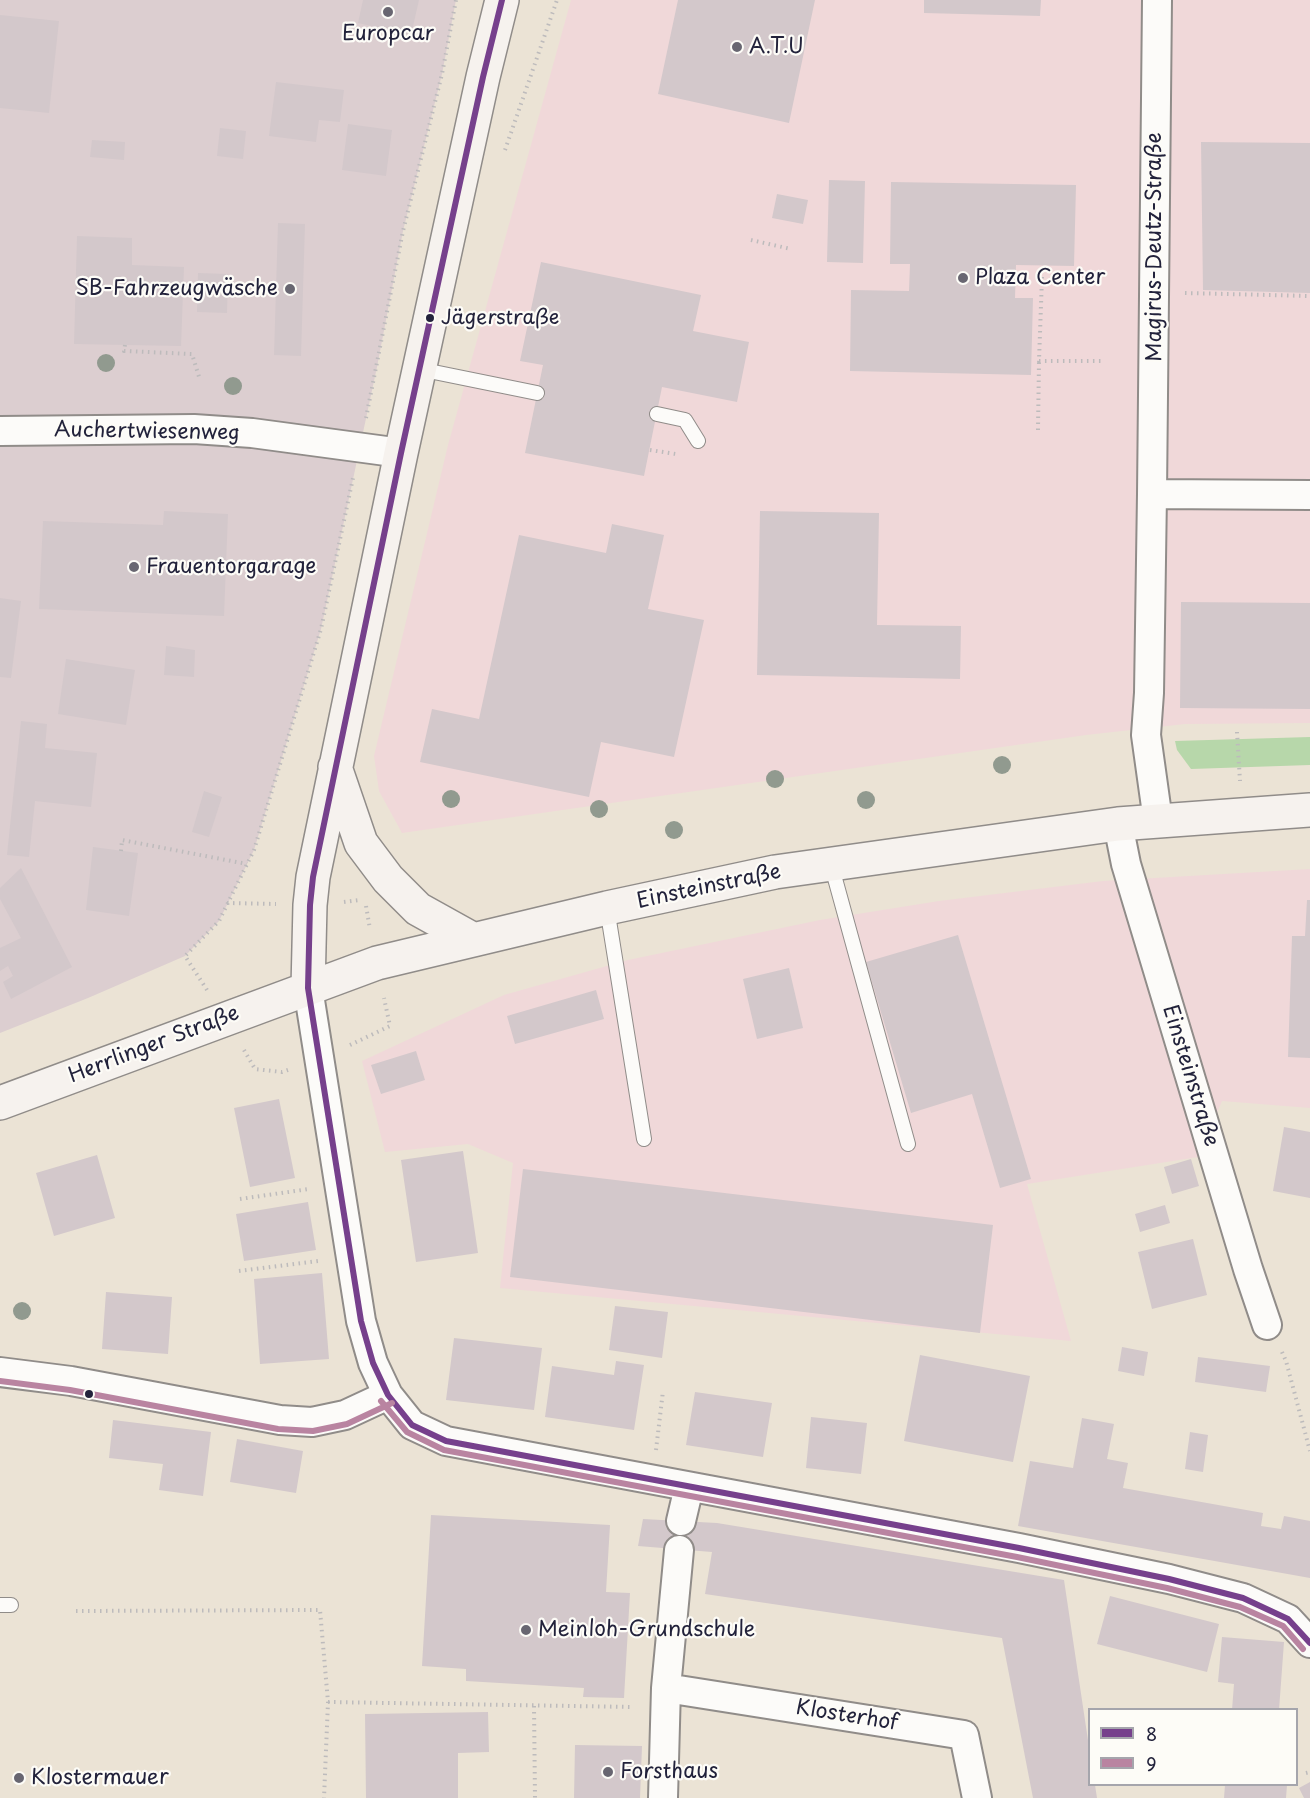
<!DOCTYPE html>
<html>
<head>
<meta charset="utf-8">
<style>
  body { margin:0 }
  #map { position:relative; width:1310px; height:1798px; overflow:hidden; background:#ebe3d5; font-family:"Playpen Sans",sans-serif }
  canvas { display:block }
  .legend { position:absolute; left:1088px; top:1708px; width:210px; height:78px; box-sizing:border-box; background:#fdfcf7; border:2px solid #a5a5ac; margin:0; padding:8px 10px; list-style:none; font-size:18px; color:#22223b }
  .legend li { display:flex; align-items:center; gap:12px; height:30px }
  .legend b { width:30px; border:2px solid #a5a5ac }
</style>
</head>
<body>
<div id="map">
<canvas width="1310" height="1798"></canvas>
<ul class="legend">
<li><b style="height:8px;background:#76408c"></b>8</li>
<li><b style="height:8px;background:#b984a1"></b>9</li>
</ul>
</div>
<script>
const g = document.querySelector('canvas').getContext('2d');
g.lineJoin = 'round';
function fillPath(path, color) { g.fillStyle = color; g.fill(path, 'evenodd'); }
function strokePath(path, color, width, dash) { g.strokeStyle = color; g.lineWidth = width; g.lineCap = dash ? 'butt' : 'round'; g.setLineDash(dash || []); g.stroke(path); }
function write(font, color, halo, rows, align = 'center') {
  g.font = font + ' "Playpen Sans",sans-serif'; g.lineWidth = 4.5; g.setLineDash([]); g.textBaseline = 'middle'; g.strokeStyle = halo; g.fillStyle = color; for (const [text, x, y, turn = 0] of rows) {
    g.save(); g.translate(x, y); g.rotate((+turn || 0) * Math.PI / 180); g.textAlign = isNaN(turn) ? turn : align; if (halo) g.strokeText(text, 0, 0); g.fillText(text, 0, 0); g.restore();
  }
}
const built = new Path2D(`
  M571 0H1310V723L1185 724 1086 735 402 833 379 791 374 756 448 445Z
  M1310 869V1108L1222 1101 1198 1157 1027 1184 1071 1341 500 1288 513 1163 468 1144 385 1152 362 1061 504 995 628 960 820 920 939 901 1103 881Z`);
const industrial = new Path2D(`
  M0 0H456L442 74 403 231 377 367 321 629 254 850 219 921 185 956 88 998 0 1033Z`);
const green = new Path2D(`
  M1310 737V765L1191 769 1177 750 1175 741Z`);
const building = new Path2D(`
  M363 0H419L411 35 358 23Z
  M678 0H815L789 123 658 94Z
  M924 0H1041L1040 16 924 13Z
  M0 15 59 21 49 113 0 108Z
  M276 82 344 90 340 122 319 120 316 142 269 136Z
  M348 124 392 130 386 176 342 170Z
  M220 128 246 131 243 159 217 156Z
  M92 140 125 142 124 160 90 157Z
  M1201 142 1310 143V293L1203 290Z
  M829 180 865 181 863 263 827 262Z
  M891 182 1076 185 1074 266 1016 265 1015 298H1033L1031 375 850 371 851 290 909 291 910 264H890Z
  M777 194 808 200 803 224 772 218Z
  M278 223 305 224 301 356 274 355Z
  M77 236 132 238V265L184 267 181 346 74 344Z
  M541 262 701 295 693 331 749 342 737 402 662 387 644 476 525 453 543 365 520 361Z
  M198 273 228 274 227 313 197 312Z
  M164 511 228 514 224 616 39 609 43 521 163 525Z
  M760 511 879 513 877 625 961 626 960 679 757 675Z
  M612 524 664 535 648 609 704 620 674 757 601 742 589 797 420 762 432 709 479 719 519 535 606 553Z
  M0 598 21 601 11 678 0 677Z
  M1181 602 1310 603V709L1180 708Z
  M166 646 195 650 194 677 164 675Z
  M66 659 135 670 126 725 58 714Z
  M21 721 47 724 45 748 97 753 91 807 35 801 29 857 7 855Z
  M204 791 222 797 209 837 192 832Z
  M93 847 138 853 129 916 86 910Z
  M21 868 72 967 11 999 3 982 13 976 8 966 0 971V948L21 938 0 899V888Z
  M1307 900H1310V1058L1288 1057 1292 936H1305Z
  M958 935 1031 1179 1000 1188 972 1094 911 1113 866 962Z
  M789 968 803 1028 757 1039 743 979Z
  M596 990 604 1019 515 1044 507 1016Z
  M416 1051 425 1080 381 1094 371 1065Z
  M279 1099 295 1178 250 1187 234 1108Z
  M1284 1127 1310 1132V1198L1273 1191Z
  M463 1151 478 1253 416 1262 401 1160Z
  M97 1155 115 1218 54 1236 36 1173Z
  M1191 1159 1199 1186 1172 1194 1164 1167Z
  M523 1169 993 1225 980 1333 510 1277Z
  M308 1202 316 1250 244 1261 236 1214Z
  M1165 1205 1170 1223 1140 1232 1135 1214Z
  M1193 1239 1207 1295 1152 1309 1138 1252Z
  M322 1273 329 1359 260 1364 254 1279Z
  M106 1292 172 1297 168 1354 102 1349Z
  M615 1306 668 1312 662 1358 609 1350Z
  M454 1338 542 1348 534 1410 446 1400Z
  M1122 1347 1148 1352 1144 1376 1118 1371Z
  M920 1355 1030 1376 1013 1462 904 1441Z
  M1198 1357 1270 1366 1266 1392 1195 1382Z
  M616 1361 644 1365 634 1430 545 1417 552 1366 614 1375Z
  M695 1392 772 1403 763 1457 686 1445Z
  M811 1417 867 1423 861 1474 806 1468Z
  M1082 1418 1114 1424 1107 1459 1128 1463 1123 1488 1263 1513 1261 1526 1281 1529 1284 1516 1310 1521V1578L1018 1526 1030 1461 1073 1468Z
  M113 1420 211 1432 203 1496 159 1490 163 1464 109 1458Z
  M1190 1432 1208 1435 1203 1472 1185 1469Z
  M237 1439 303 1451 296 1493 230 1482Z
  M431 1515 610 1525 606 1592 630 1593 624 1698 583 1697 584 1688 466 1681V1669L422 1666Z
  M643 1519 717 1523 1064 1580 1089 1747V1785H1095L1097 1798H1033L1002 1638 705 1594 712 1552 638 1546Z
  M1110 1596 1219 1624 1207 1672 1097 1644Z
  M1222 1637 1284 1642 1279 1710H1232L1234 1684 1218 1682Z
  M488 1712 489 1752 458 1753V1798H366L365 1714Z
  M575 1745 642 1746 640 1798H574Z
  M1310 1782V1798H1304L1299 1788Z
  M1225 1785H1287L1286 1798H1224Z`);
const path = new Path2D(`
  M505 150 557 0
  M751 240 791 249
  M1042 277 1039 361H1101
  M1185 293 1310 296
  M125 345 124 351 192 354 200 380
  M366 418 403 231 442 74 456 0
  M1038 430 1039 361
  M650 450 676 454
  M1237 732 1240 781
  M121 851 122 840 247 864
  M344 902 360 900
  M227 903 276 904
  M366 906 370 929
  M207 990 185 956 219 921 254 850 321 629 353 478
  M350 1045 390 1026 384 998
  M244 1050 255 1069 282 1072 288 1070
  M240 1199 309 1189
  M239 1271 318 1261
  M1282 1352 1286 1361 1310 1451
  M656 1450 663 1391
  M76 1611 320 1610 328 1702 324 1798
  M328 1702 633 1707
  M534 1706 535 1798
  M1306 1773 1310 1772`);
const lane = new Path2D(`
  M419 369 537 393
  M657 414 685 420 698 441
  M831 864 908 1144
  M607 908 644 1139
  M0 1605H11`);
const street = new Path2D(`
  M1157 0 1152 494 1149 693 1146 735 1158 821
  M0 431 194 429 252 433 401 453
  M1152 494 1310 495
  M1118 824 1126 864 1248 1269 1267 1325
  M308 988 361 1321 373 1363 388 1395 412 1425 446 1441 1019 1548 1169 1579 1243 1598 1288 1619 1310 1643
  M0 1372 71 1381 280 1420 312 1422 345 1415 388 1395
  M681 1521 689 1487
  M666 1688 964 1735 977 1798
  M663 1798 666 1688 679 1550`);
const secondary = new Path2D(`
  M335 767 361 843 388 879 418 909 472 939
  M308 988 310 905 313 877 401 453 483 77 502 0
  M0 1103 377 963 607 908 775 872 1118 824 1310 810`);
const bus1 = new Path2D(`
  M502 0 483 77 401 453 313 877 310 905 308 988 361 1321 373 1363 388 1395 412 1425 446 1441 1019 1548 1169 1579 1243 1598 1288 1619 1310 1643`);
const bus2 = new Path2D(`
  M0 1381 70 1390 278 1429 313 1431 347 1424 392 1403
  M381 1401 407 1432 444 1450 1017 1557 1167 1588 1240 1607 1283 1626 1303 1649`);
const trees = [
  [106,363],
  [233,386],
  [1002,765],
  [775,779],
  [451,799],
  [866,800],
  [599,809],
  [674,830],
  [22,1311]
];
const markers = [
  [388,12,6,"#686671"],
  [737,47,6,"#686671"],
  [963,278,6,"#686671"],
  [290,289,6,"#686671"],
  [430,318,5,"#22223b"],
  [134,567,6,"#686671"],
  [89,1394,5,"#22223b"],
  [526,1630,6,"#686671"],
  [608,1772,6,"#686671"],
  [19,1778,6,"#686671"]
];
const busNames = [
  ["Jägerstraße",441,318]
];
const poiNames = [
  ["Europcar",388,34,"center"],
  ["A.T.U",749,47],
  ["Plaza Center",975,278],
  ["SB-Fahrzeugwäsche",278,289,"right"],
  ["Frauentorgarage",146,567],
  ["Meinloh-Grundschule",538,1630],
  ["Forsthaus",620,1772],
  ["Klostermauer",31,1778]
];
const streetNames = [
  ["Magirus-Deutz-Straße",1155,247,-90],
  ["Auchertwiesenweg",147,432,1],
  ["Einsteinstraße",709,887,-12],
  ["Herrlinger Straße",154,1045,-21],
  ["Einsteinstraße",1190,1076,73],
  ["Klosterhof",847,1716,9]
];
fillPath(built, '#f0d8d9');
fillPath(industrial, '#dcced0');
fillPath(green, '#b7d7aa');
fillPath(building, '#d3c8cb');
strokePath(lane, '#908c89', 16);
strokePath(street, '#908c89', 32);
strokePath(secondary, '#908c89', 36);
strokePath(path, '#bdbbbc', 4, [1.5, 4.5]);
strokePath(lane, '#fcfbf9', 14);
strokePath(street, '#fcfbf9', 28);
strokePath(secondary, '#f6f2ee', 33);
strokePath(bus1, '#76408c', 6);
strokePath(bus2, '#b984a1', 6);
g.fillStyle = '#919a8f';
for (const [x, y] of trees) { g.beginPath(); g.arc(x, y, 9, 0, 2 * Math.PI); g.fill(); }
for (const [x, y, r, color] of markers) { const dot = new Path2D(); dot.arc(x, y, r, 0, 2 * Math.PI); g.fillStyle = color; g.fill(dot); strokePath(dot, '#fdfcf7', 2); }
write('20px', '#22223b', '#fdfcf7', busNames, 'left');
write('21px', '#22223b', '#fdfcf7', poiNames, 'left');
write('21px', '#22223b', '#fdfcf7', streetNames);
</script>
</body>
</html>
